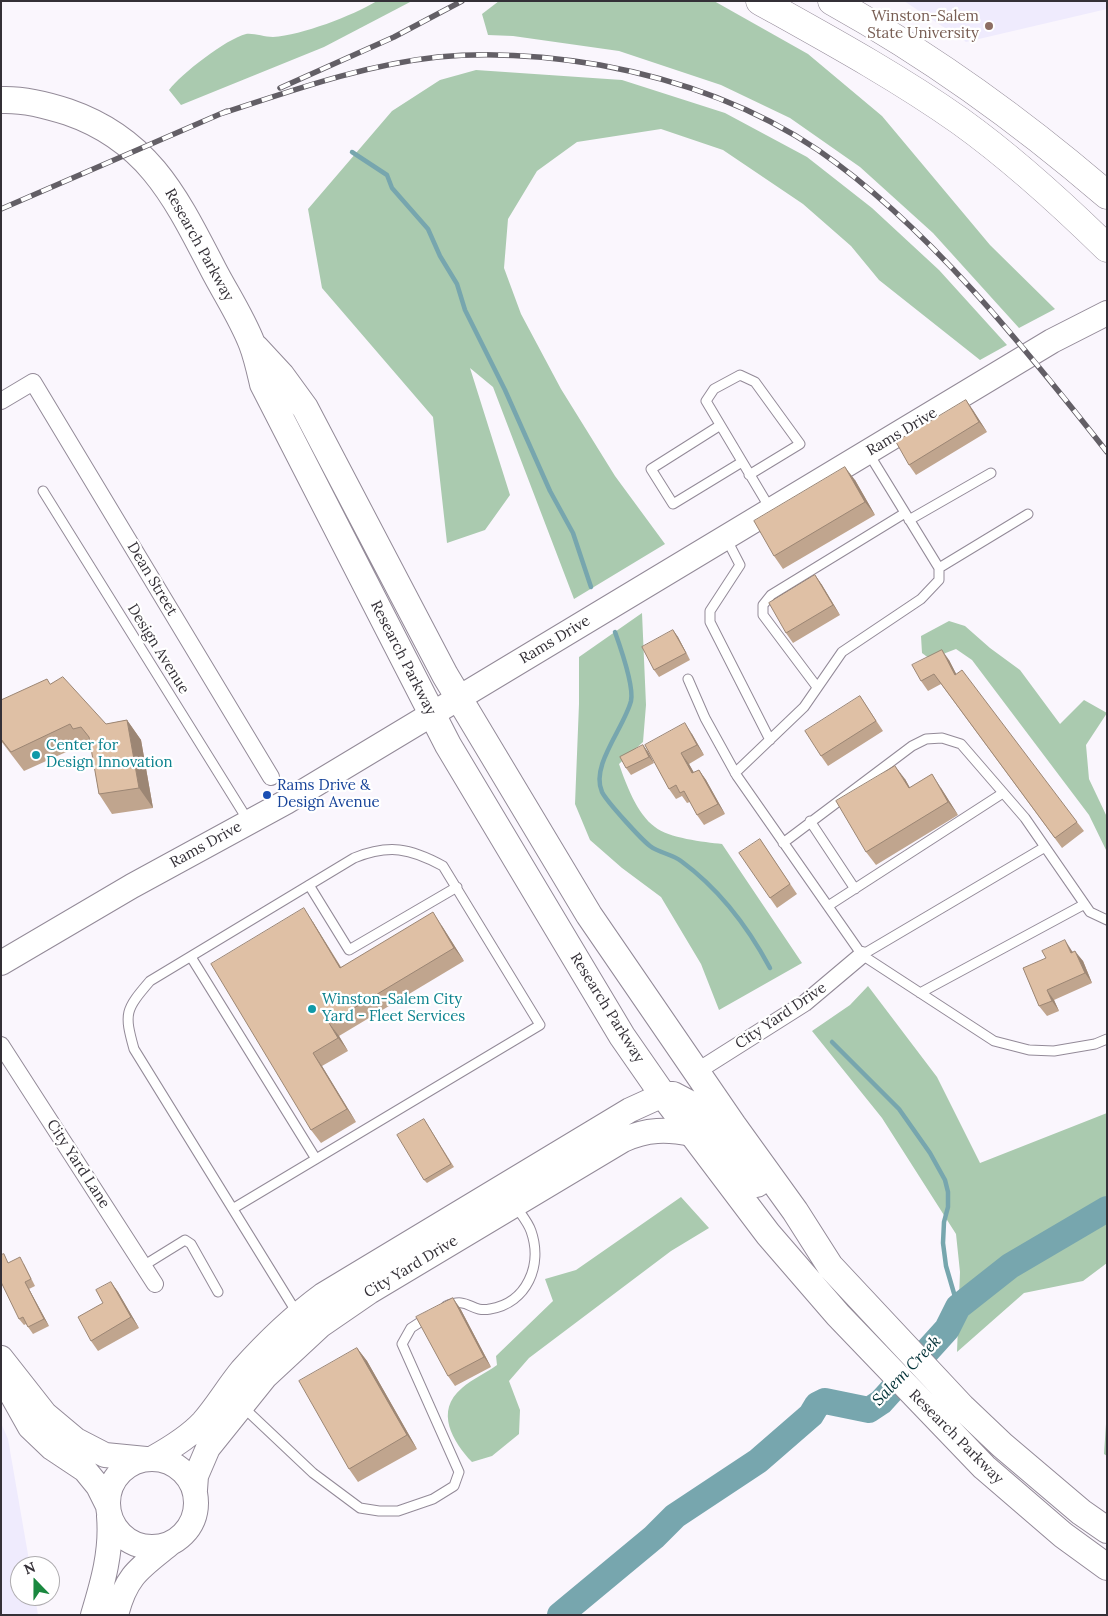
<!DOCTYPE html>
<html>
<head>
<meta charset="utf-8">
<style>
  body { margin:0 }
  #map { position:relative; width:1108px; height:1616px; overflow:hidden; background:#faf6fd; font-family:Lora,serif }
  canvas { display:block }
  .frame { position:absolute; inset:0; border:2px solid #343037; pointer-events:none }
  .north { position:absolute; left:10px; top:1556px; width:50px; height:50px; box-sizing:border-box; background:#fff; border:1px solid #aeacaf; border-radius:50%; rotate:338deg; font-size:14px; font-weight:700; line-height:20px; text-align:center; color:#343037 }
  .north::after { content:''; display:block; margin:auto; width:18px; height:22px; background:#1a883f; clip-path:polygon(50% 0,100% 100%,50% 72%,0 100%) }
</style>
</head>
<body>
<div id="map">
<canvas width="1108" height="1616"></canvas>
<div class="frame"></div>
<div class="north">N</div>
</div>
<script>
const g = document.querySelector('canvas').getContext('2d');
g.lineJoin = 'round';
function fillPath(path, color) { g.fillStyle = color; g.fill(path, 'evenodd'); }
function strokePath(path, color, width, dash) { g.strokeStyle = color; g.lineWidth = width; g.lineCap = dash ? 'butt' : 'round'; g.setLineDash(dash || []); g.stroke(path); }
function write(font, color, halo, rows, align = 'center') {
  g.font = font + ' Lora,serif'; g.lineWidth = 4.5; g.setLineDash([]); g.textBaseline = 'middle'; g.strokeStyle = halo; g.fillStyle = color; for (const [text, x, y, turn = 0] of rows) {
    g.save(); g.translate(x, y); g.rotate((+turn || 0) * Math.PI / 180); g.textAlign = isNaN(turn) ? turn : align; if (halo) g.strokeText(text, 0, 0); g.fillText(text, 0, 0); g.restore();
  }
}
const education = new Path2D(`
  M904 1H1107V9L966 42Z
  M1 1423 8 1439 30 1566H20V1596H35L38 1615H1Z`);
const forest = new Path2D(`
  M377 1H412L324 47 181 105 169 90C181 74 226 39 246 34 254 33 264 37 273 37 302 35 352 16 377 1Z
  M499 1H714L808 54 882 116 990 245 1055 309 1019 328 933 233 860 167 790 118 721 85 619 51 513 36 488 35 482 14Z
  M476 70 622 80 725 113 807 157 872 208 939 270 1007 345 980 360 879 280 851 246 803 204 723 150 661 129 577 142 537 171 508 219 504 268 521 314 561 389 615 476 665 544 574 599 493 387 470 368 510 495 485 530 447 543 433 417 322 288 308 209 392 111 440 80Z
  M642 613 646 705 643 742 619 764C626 784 637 814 655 827 668 838 704 842 722 844L802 963 719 1010 701 964 661 897 622 868 590 840 575 804 579 704V657Z
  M949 621 965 626 990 648 1020 670 1060 724 1084 700 1107 713 1086 745 1089 779 1107 817V852L1089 815 972 660 956 649 930 659 922 653 921 636Z
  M868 986 937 1077 980 1163 1107 1113V1263L1083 1281 1024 1293 957 1352 960 1272 956 1234 882 1118 812 1031 850 1005Z
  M681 1197 709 1228 671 1251 529 1358 509 1381 520 1410 519 1434 492 1456 472 1462C453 1442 434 1411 462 1388 472 1379 486 1373 497 1365L496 1356 553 1301 545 1279 576 1270Z
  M1107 1409V1456L1104 1454Z`);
const stream = new Path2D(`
  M352 152 387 175 392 188 428 229 440 256 457 284 465 310 505 390 550 491 573 533 591 587
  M615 632C620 646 634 687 631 701 624 728 590 766 602 792 607 802 641 839 650 846 659 853 672 854 681 861 718 888 748 927 770 968
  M832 1042 899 1109 930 1153 945 1180 948 1192V1207L944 1222 943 1243 946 1266 958 1307`);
const river = new Path2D(`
  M560 1615 654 1537 675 1516 758 1461 811 1415 817 1405 825 1401 869 1410 881 1402 947 1329 958 1307 1010 1266 1107 1209`);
const service = new Path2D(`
  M719 426 651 469 673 504 742 462
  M749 475 800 444 755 382 740 375 714 389 706 401 771 510
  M43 491 249 822
  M909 520 991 473
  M726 538 740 565 710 611V622L770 740
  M939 568 1028 514
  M688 679 705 718 737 776 862 955 994 1041 1029 1050 1054 1051 1095 1044 1107 1039
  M817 687 763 615V605L771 595 905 513
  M735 773 804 707 842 652 921 599 939 580V568L869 454
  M810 821 855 889
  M783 843 912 746 926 739 942 738 961 744 1025 818 1090 912 1107 920
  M309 885 349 950 457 887
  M828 906 1003 793
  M862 955 1045 847
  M191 957 316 1159
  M920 993 1083 905
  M234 1208 540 1025 443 866C410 848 389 844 354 858L150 981C125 1010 124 1013 134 1049L297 1313
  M143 1266 185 1240 191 1244 218 1292
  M446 1306C469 1296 470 1313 490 1309 527 1303 543 1265 531 1231 528 1222 520 1213 515 1205
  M242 1406 313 1473 360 1508 379 1511H398L433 1499 454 1486 459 1472 402 1344 411 1328 428 1317`);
const minor = new Path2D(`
  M1 401 33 382 271 777
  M1 1045 155 1284
  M696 1072 805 1003 862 955`);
const secondary = new Path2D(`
  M1 963 132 886 286 802 1052 341 1107 313
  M1 1358 45 1414 76 1440 105 1455 146 1459
  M4 1381 30 1427 52 1448 85 1470 98 1486 107 1504
  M153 1458C171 1448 189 1437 203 1422 217 1406 228 1387 242 1370 267 1342 293 1317 323 1295L630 1110 663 1095
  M108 1503a44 44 0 1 1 88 0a44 44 0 1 1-88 0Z
  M195 1490 196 1476 208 1448 265 1377 321 1325 369 1292 623 1140C647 1129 667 1129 692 1134
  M93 1615C103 1582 112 1551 109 1516
  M116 1615C126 1575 140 1568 171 1543`);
const primary = new Path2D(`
  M1 100C24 99 47 105 68 112 149 140 176 198 213 269 226 294 242 318 252 344 257 357 260 371 263 384L448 745 622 1036 663 1095 768 1234 838 1315 984 1467 1063 1535 1107 1567
  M256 348 281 375 305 408 445 675 589 915 733 1125 795 1211 830 1266 962 1407 1002 1445 1081 1512 1107 1530
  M663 1095H673L692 1105 757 1184`);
const motorway = new Path2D(`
  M760 1C828 39 896 76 960 121 1013 159 1061 203 1107 248
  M832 1C931 56 1021 121 1107 195`);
const rail = new Path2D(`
  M280 88 394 37 462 1
  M220 114C291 91 363 65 438 57 491 52 547 56 600 65 676 79 753 106 818 150 927 225 1025 348 1107 452
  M1 209 227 111`);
const wall = new Path2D(`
  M966 400 987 432 916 475 909 465Z
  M855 480 875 515 783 569 774 556Z
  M815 575 822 585 840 615 793 643 786 633Z
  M673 630 678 637 690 660 659 677 654 670Z
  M949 660 956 674 1077 822 1084 831 1062 848 941 684 928 691 921 681Z
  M50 684 106 724 127 720 141 740 153 808 112 814 99 794 91 748H87L84 744 24 771 1 741V700Z
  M860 696 883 731 828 766 821 756Z
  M692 734 704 755 689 764 694 773 699 770 706 780 725 814 704 825 697 815 690 802 687 803 682 796 676 799 669 789 645 745Z
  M643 745 648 752 654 763 631 775 626 768Z
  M905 779 910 788H941L958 815 876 865 866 852Z
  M760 839 797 894 777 908 770 898Z
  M313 922 341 967 442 926 464 961 339 1036 348 1051 322 1066 356 1122 321 1143 311 1130Z
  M1072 951 1083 961 1092 983 1054 1000 1059 1011 1047 1016 1039 1006 1023 968Z
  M426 1122 454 1167 427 1183 424 1180Z
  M9 1263 24 1264 35 1286 29 1289 49 1326 33 1334 26 1324 24 1325 19 1319Z
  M111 1282 118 1292 139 1328 98 1351 91 1341 103 1303Z
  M460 1308 491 1367 455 1386 448 1376Z
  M357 1348 367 1361 417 1449 358 1482 349 1469Z`);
const shadedWall = new Path2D(`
  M966 400 973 410 987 432 979 422Z
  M845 467 855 480 875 515 865 502Z
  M815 575 822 585 840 615 833 605Z
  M673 630 678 637 690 660 686 653Z
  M942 650 949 660 962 685 955 675Z
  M127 720 141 740 153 808 139 788Z
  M685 723 692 734 704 755 697 745Z
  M643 745 648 752 654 763 649 757Z
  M681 753 689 764 700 783 692 773Z
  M895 766 905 779 918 802 909 788Z
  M699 770 706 780 725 814 718 804Z
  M932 774 941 788 958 815 948 802Z
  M304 908 313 922 349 981 340 968Z
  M433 912 442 926 464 961 454 948Z
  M1065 940 1072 951 1078 963 1071 953Z
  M1075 951 1083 961 1092 983 1085 973Z
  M1047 990 1054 1000 1059 1011 1052 1001Z
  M329 1023 339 1036 348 1051 338 1038Z
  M313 1053 322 1066 356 1122 347 1109Z
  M25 1282 29 1289 49 1326 44 1319Z
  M111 1282 118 1292 139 1328 131 1317Z
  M453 1298 460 1308 491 1367 484 1357Z
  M357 1348 367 1361 417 1449 407 1435Z`);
const building = new Path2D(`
  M966 400 979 422 909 465 896 442Z
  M845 467 865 502 774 556 754 521Z
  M815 575 833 605 786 633 769 603Z
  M673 630 686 653 654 670 642 647Z
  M942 650 955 675 962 670 1077 822 1055 838 934 674 921 681 912 665Z
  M63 677 106 724 127 720 139 788 99 794 89 737 81 727 73 729 70 724 11 752 1 739V700L47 679 50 684Z
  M860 696 876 721 821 756 805 731Z
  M685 723 697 745 681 753 692 773 699 770 718 804 697 815 684 791 680 793 676 785 669 789 645 745Z
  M643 745 649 757 626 768 620 757Z
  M895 766 909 788 932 774 948 802 866 852 836 801Z
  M760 839 790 884 770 898 739 853Z
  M304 908 340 968 433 912 454 948 329 1023 338 1038 313 1053 347 1109 311 1130 211 964Z
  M1065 940 1071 953 1075 951 1085 973 1047 990 1052 1001 1039 1006 1023 968 1046 958 1042 951Z
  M424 1119 451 1164 424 1180 397 1135Z
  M4 1254 8 1263 20 1257 31 1279 25 1282 44 1319 28 1327 23 1317 19 1319 1 1282V1255Z
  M111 1282 131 1317 91 1341 78 1317 103 1303 96 1290Z
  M453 1298 484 1357 448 1376 416 1317Z
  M357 1348 407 1435 349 1469 299 1381Z`);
const markers = [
  [989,26,5,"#8d6e63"],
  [36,755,5,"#0f9aa8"],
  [267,795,5,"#1a4fb4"],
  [312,1009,5,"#0f9aa8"]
];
const educationNames = [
  ["Winston-Salem",979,17],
  ["State University",979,34]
];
const streetNames = [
  ["Research Parkway",199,245,61],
  ["Rams Drive",902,432,-31],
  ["Dean Street",152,579,59],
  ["Rams Drive",555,640,-31],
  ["Design Avenue",158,649,58],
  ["Research Parkway",403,658,63],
  ["Rams Drive",206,845,-29],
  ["Research Parkway",607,1008,58],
  ["City Yard Drive",781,1016,-34],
  ["City Yard Lane",78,1164,57],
  ["City Yard Drive",411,1267,-31],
  ["Research Parkway",956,1437,45]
];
const cultureNames = [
  ["Center for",46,746],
  ["Design Innovation",46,763],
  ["Winston-Salem City",322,1000],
  ["Yard - Fleet Services",322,1017]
];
const transitNames = [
  ["Rams Drive &",277,786],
  ["Design Avenue",277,803]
];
const waterNames = [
  ["Salem Creek",907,1371,-46]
];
fillPath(education, '#efebfd');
fillPath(forest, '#aacaaf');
strokePath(stream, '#77a6ae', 4.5);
strokePath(river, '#77a6ae', 26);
strokePath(service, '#938a98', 11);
strokePath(minor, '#938a98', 18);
strokePath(secondary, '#938a98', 26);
strokePath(primary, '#938a98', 28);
strokePath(motorway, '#938a98', 29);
strokePath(service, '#fff', 9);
strokePath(minor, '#fff', 16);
strokePath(secondary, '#fff', 24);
strokePath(primary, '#fff', 26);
strokePath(motorway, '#fff', 28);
strokePath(rail, '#635f66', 5.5);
strokePath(rail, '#fff', 4, [11]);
fillPath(wall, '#c0a58e');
fillPath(shadedWall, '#9c8674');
fillPath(building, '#dfc0a5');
strokePath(building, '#9c8674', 1);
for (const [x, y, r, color] of markers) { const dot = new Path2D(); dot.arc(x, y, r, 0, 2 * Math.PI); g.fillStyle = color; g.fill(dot); strokePath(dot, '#fff', 2); }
write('15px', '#785e54', '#fff', educationNames, 'right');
write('15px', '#343037', '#fff', streetNames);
write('15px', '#0d838f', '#fff', cultureNames, 'left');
write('15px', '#164399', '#fff', transitNames, 'left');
write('italic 16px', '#023238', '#fff', waterNames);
</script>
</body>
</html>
